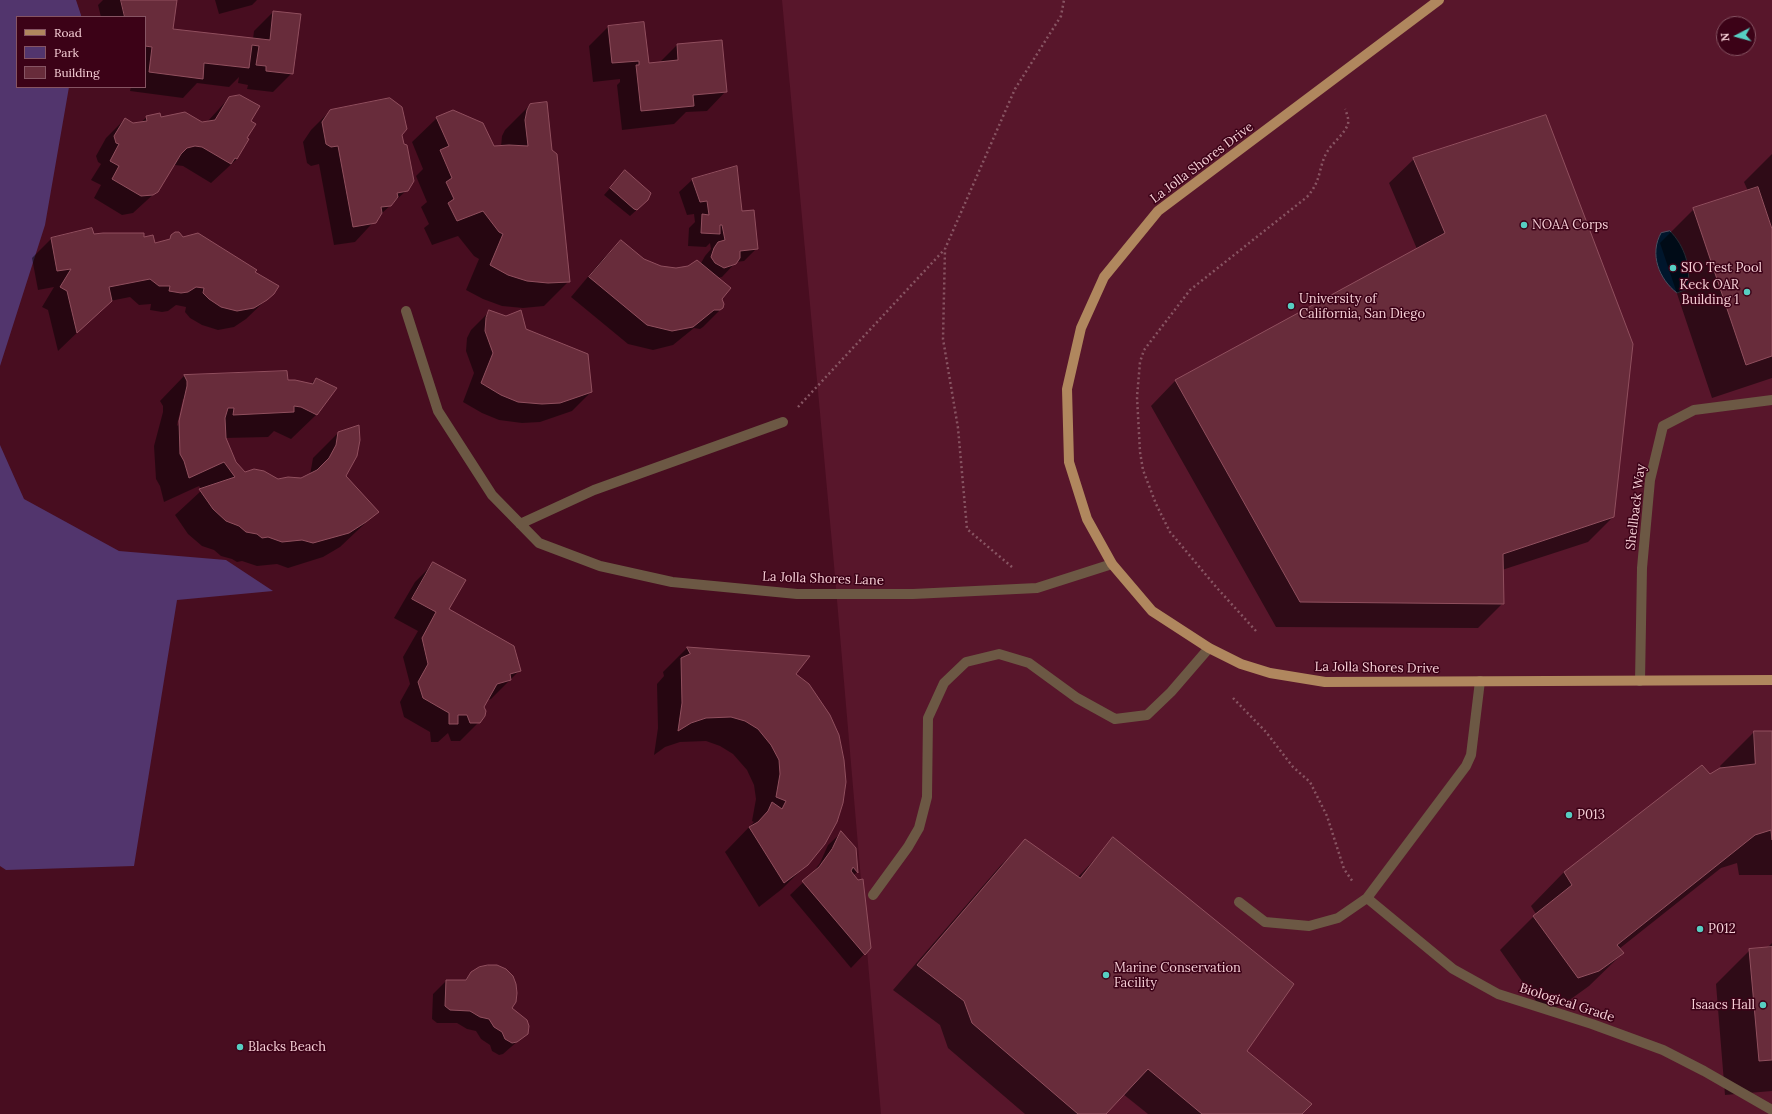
<!DOCTYPE html>
<html>
<head>
<meta charset="utf-8">
<style>
  body { margin:0 }
  #map { position:relative; width:1772px; height:1114px; overflow:hidden; background:#480d20; font-family:Lora,serif }
  canvas { display:block }
  .legend { position:absolute; left:16px; top:16px; width:130px; height:72px; box-sizing:border-box; background:#3c0217; border:1px solid #865463; margin:0; padding:5px 7px; list-style:none; font-size:12px; color:#f6cfd6 }
  .legend li { display:flex; align-items:center; gap:8px; height:20px }
  .legend b { width:20px; border:1px solid #865463 }
  .north { position:absolute; left:1716px; top:16px; width:40px; height:40px; box-sizing:border-box; background:#3c0217; border:1px solid #865463; border-radius:50%; rotate:264deg; font-size:11px; font-weight:700; line-height:16px; text-align:center; color:#f6cfd6 }
  .north::after { content:''; display:block; margin:auto; width:14px; height:18px; background:#57cec2; clip-path:polygon(50% 0,100% 100%,50% 72%,0 100%) }
</style>
</head>
<body>
<div id="map">
<canvas width="1772" height="1114"></canvas>
<ul class="legend">
<li><b style="height:5px;background:#b0875e"></b>Road</li>
<li><b style="height:11px;background:#52356d"></b>Park</li>
<li><b style="height:11px;background:#682c3b"></b>Building</li>
</ul>
<div class="north">N</div>
</div>
<script>
const g = document.querySelector('canvas').getContext('2d');
g.lineJoin = 'round';
function fillPath(path, color) { g.fillStyle = color; g.fill(path, 'evenodd'); }
function strokePath(path, color, width, dash) { g.strokeStyle = color; g.lineWidth = width; g.lineCap = dash ? 'butt' : 'round'; g.setLineDash(dash || []); g.stroke(path); }
function write(font, color, halo, rows, align = 'center') {
  g.font = font + ' Lora,serif'; g.lineWidth = 3; g.setLineDash([]); g.textBaseline = 'middle'; g.strokeStyle = halo; g.fillStyle = color; for (const [text, x, y, turn = 0] of rows) {
    g.save(); g.translate(x, y); g.rotate((+turn || 0) * Math.PI / 180); g.textAlign = isNaN(turn) ? turn : align; if (halo) g.strokeText(text, 0, 0); g.fillText(text, 0, 0); g.restore();
  }
}
const built = new Path2D(`
  M782 0H1772V1114H881L834 565ZM1724 24H1748V48H1724Z`);
const green = new Path2D(`
  M0 0H76L81 15V17H17V87H69L45 225 0 366Z
  M0 445 24 499 119 551 226 560 273 591 177 600 134 866 6 870 0 866Z`);
const water = new Path2D(`
  M1670 231C1685 246 1692 269 1687 289L1677 293C1659 279 1649 254 1661 233Z`);
const shadow = new Path2D(`
  M103 0H176L172 29 253 39 254 31 273 12 292 73 273 92 247 89 248 85 238 83 239 77 229 87 197 83 183 98 130 91 131 87H145V17H101L98 5Z
  M215 0H257L252 5 219 14Z
  M608 27 648 64 659 63 677 45 726 91 707 111 686 112 674 124 622 130 617 85 620 82V79L593 82 589 46Z
  M229 98 250 122 246 138 237 159 211 183 183 166 175 165H172L157 191 133 213 122 215 94 198 101 185 91 180 101 164 98 162 96 156 106 138 125 119 133 124 140 123 147 117 207 122Z
  M530 105 551 150 569 281 544 306 523 308 502 306 483 299 466 290 479 259 474 256 458 236 432 245 424 228 429 224 421 207 427 202 416 176 423 169 412 142 437 118 493 147H501L502 136 505 130Z
  M330 111 401 135 407 190 380 215 355 242 334 245 319 164 311 166 307 163 303 142 311 130Z
  M1772 154V378L1712 398 1660 243 1694 209 1748 191 1744 182Z
  M1414 159 1613 517 1588 542 1502 570 1503 603 1478 628 1276 627 1151 406 1175 381 1417 249 1389 183Z
  M619 178 641 206 630 216 604 195Z
  M692 180 741 212 757 248 744 261 736 262 722 277 717 278 723 307 703 327 700 329 694 328 673 345 653 350 628 344 571 297 602 260 621 241 644 260 661 267 677 269 700 265 705 256 711 249 710 243 706 247 688 246 689 228 695 222 694 214 687 215 679 192Z
  M92 229 93 235 144 238 154 244 167 241 172 236 182 238 254 272 273 293 246 319 234 327 218 330 202 325 190 318 185 312 186 307 176 305 168 311 162 312 150 310 151 304 139 305 130 297 110 301 58 351 48 310 42 307 54 287 38 290 32 258 51 239Z
  M490 311 591 392 572 411 540 422 522 423 499 420 482 413 463 402 474 373 466 351 467 338 471 330Z
  M287 372V381L311 384 316 379 335 389 316 415 291 439 274 431 268 437 225 438 235 462 245 473 278 480 302 479 310 475 313 458 338 433 345 476 377 512 340 547 323 557 288 568 277 564 257 566 242 561 237 562 232 559 221 556 214 550 202 546 188 534 175 515 202 490 199 486 164 502 160 486 156 479 154 446 163 412V406L160 401 184 376ZM183 399H185L178 426 177 425Z
  M434 563 448 609 520 670 491 699 486 700 483 707 482 719 460 741H451L448 733 438 742H431L430 732 404 717 400 702 410 684 403 657 418 631 394 618 415 582Z
  M687 648 808 656 795 674 807 864 782 889 759 907 725 852 754 822 752 821 756 799 754 785 747 770 733 754 720 746 706 741 680 742 665 747 654 755 658 728 657 684 664 676 663 672Z
  M1754 732H1772V875H1739L1737 863 1721 868 1619 949 1623 953 1589 986 1564 1004 1543 1011 1500 950 1536 914 1531 906 1564 872 1721 768 1720 766Z
  M841 833 855 849 857 872 853 876 870 948 851 968 790 895 811 875 820 863 828 845Z
  M1114 839 1246 1051 1301 1114H1148L1123 1094 1104 1114H1025L948 1048 940 1025 893 990 1001 865 1026 841 1077 878Z
  M1772 943V1091L1725 1095 1716 984 1750 950 1766 949Z
  M472 973 510 1008 527 1033 503 1054 499 1055 492 1051 490 1045 481 1039 476 1031 467 1029 457 1023H437L432 1019 433 994 446 981H464Z`);
const building = new Path2D(`
  M121 0H177L173 29 270 40 273 11 301 14 293 74 266 71V66L256 65 259 46 252 45 249 68 204 63 203 79 149 72 152 47 145 46V17H125Z
  M644 22 649 63 678 60 677 44 722 40 727 92 693 95 694 106 641 111 636 65H639V61L612 63 608 26Z
  M240 95 260 106 251 121 256 124 247 138 249 139 237 159 235 158 231 164 202 147 195 146 187 148 181 154 158 192 153 195 141 196 112 179 119 166 110 161 119 144 116 143 114 136 125 118 133 123 147 121 146 116 160 113 161 117 185 112 202 122 215 120 229 97Z
  M390 98 402 107 407 129 402 135 404 144 407 145 414 181 408 191 397 193 398 197 391 206 381 207 382 213 376 223 353 227 338 146 331 147 326 144 322 122 330 110Z
  M547 102 552 150 557 154 570 282 548 283 527 281 508 275 490 265 503 234 499 232 483 211 457 221 448 203 454 199 446 182 452 178 440 150 449 146 436 117 453 110 483 123 494 146 509 145 528 146 525 120 527 110 530 104Z
  M1546 115 1633 344 1614 517 1503 554 1504 604 1300 602 1175 380 1445 233 1413 158Z
  M737 166 742 211 754 210 758 249 740 251V258L736 264 724 268 715 263 711 257 714 248 718 242 725 240 722 225H720V234L701 233 702 214 709 215 707 201 700 202 692 179Z
  M625 170 651 193 648 200 637 210 634 209 610 188Z
  M1758 187 1772 229V356L1746 365 1693 208Z
  M92 228 94 234 103 233H144V237L153 235 155 243 170 239 171 235 175 232H179L183 237 198 233 257 270 255 272 279 286 274 294 267 300 254 308 237 311 221 307 209 299 203 293 204 288 196 287 188 292 181 293 169 291 170 286H159L150 279 109 287 112 301 77 333 67 291 60 287 71 269 57 271 51 238Z
  M621 240 644 259 661 266 676 268 688 266 697 260 731 288 722 299 724 304 723 308 720 310H714L693 327 672 331 647 325 589 277Z
  M489 310 506 316 521 310 526 329 588 354 592 392 560 403 542 404 518 402 501 395 481 383 493 353 485 331 486 318Z
  M287 371 288 380H295L313 384 316 378 337 388 317 415 301 407 294 406V412L233 415 234 408H228L225 418 226 438 236 462 245 472 254 469 264 471 278 479 288 477 301 478 317 470 329 458 336 445 338 432 359 425 360 440 357 456 346 476 379 512 366 522 349 533 313 543 302 540 282 542 268 537 262 538 257 534 246 532 239 526 226 521 213 509 199 489 235 477 224 462 189 478 184 461 180 454 179 421 187 386V381L184 375Z
  M433 562 466 580 449 609 514 646 521 671 510 674 511 680 497 684 484 707 486 711 485 716 480 723H470L467 715H458V724H449V713L423 698 418 682 428 664 422 638 436 612 412 599Z
  M687 647 810 656 796 674 809 684 830 715 839 735 844 760 846 782 843 803 837 822 825 844 808 865 784 883 749 827 758 822 768 811 772 802 782 809 786 801 776 797 780 774 779 760 771 745 758 729 745 721 731 717 706 718 691 723 678 731 682 703 681 658 690 654Z
  M1754 731H1772V840L1771 830 1755 835 1617 945 1624 953 1599 971 1578 978 1533 916 1572 885 1564 872 1702 765 1710 774 1720 768 1755 764Z
  M841 831 856 848 858 873 853 867 851 871 858 880 863 879 871 948 865 955 802 881 819 867 832 849Z
  M1113 837 1294 984 1247 1051 1312 1104 1302 1114H1202L1148 1069 1106 1114H1078L972 1023 964 1001 917 965 1025 839 1080 878Z
  M1772 947V1060L1759 1061 1749 949Z
  M488 965H497L506 969 513 976 516 984 517 993 516 1002 512 1008 527 1020 529 1026 528 1034 517 1042 512 1043 505 1039 502 1032 494 1027 489 1019 480 1017 470 1011 450 1010 445 1006 446 980H466L471 972 479 967Z`);
const path = new Path2D(`
  M798 407 944 250
  M1012 567 967 529 958 428 943 339 945 249 1015 89 1061 16 1064 0
  M1256 631 1217 588 1170 532 1156 504 1143 470 1140 452 1137 397 1140 362 1144 350 1190 290 1307 197C1322 180 1318 168 1327 152 1333 142 1344 135 1348 124 1349 119 1347 114 1345 109
  M1233 698 1266 732 1293 767 1310 782 1327 816 1344 869 1353 882`);
const minor = new Path2D(`
  M406 311 438 411 492 495 539 543 600 566 672 582 797 594H913L1037 588 1112 564
  M520 524 594 490 783 422
  M1640 681 1642 568 1650 480 1663 426 1694 410 1772 400
  M873 895 908 847 919 828 927 797 928 718 944 683 966 662 999 654 1029 663 1077 698 1115 719 1147 715 1171 692 1209 648
  M1367 898 1453 969 1498 994 1592 1024 1663 1050 1704 1071 1772 1110
  M1239 902 1265 922 1309 926 1338 918 1367 898 1466 766 1471 755 1480 681`);
const major = new Path2D(`
  M1439 0 1158 211 1104 277 1081 328 1067 389 1069 462 1087 519 1112 564 1152 611 1209 648 1241 664 1270 673 1325 682 1772 680`);
const markers = [
  [1524,225,4,"#57cec2"],
  [1673,268,4,"#57cec2"],
  [1747,292,4,"#57cec2"],
  [1291,306,4,"#57cec2"],
  [1569,815,4,"#57cec2"],
  [1700,929,4,"#57cec2"],
  [1106,975,4,"#57cec2"],
  [1763,1005,4,"#57cec2"],
  [240,1047,4,"#57cec2"]
];
const streetNames = [
  ["La Jolla Shores Drive",1202,163,-37],
  ["Shellback Way",1636,507,-83],
  ["La Jolla Shores Lane",823,579,2],
  ["La Jolla Shores Drive",1377,668,1],
  ["Biological Grade",1567,1003,18]
];
const poiNames = [
  ["NOAA Corps",1532,225],
  ["SIO Test Pool",1681,268],
  ["Keck OAR",1739,285,"right"],
  ["Building 1",1739,300,"right"],
  ["University of",1299,299],
  ["California, San Diego",1299,314],
  ["P013",1577,815],
  ["P012",1708,929],
  ["Marine Conservation",1114,968],
  ["Facility",1114,983],
  ["Isaacs Hall",1755,1005,"right"],
  ["Blacks Beach",248,1047]
];
fillPath(built, '#58162b');
fillPath(green, '#52356d');
fillPath(water, '#00162c');
strokePath(water, '#4a4e5f', 1);
fillPath(shadow, '#0007');
fillPath(building, '#682c3b');
strokePath(building, '#904f5e', 1);
strokePath(path, '#885563', 2.5, [2, 3]);
strokePath(minor, '#6c5844', 10);
strokePath(major, '#b0875e', 10);
for (const [x, y, r, color] of markers) { const dot = new Path2D(); dot.arc(x, y, r, 0, 2 * Math.PI); g.fillStyle = color; g.fill(dot); strokePath(dot, '#3c0217', 1.5); }
write('13px', '#f6cfd6', '#3c0217', streetNames);
write('13px', '#f6cfd6', '#3c0217', poiNames, 'left');
</script>
</body>
</html>
